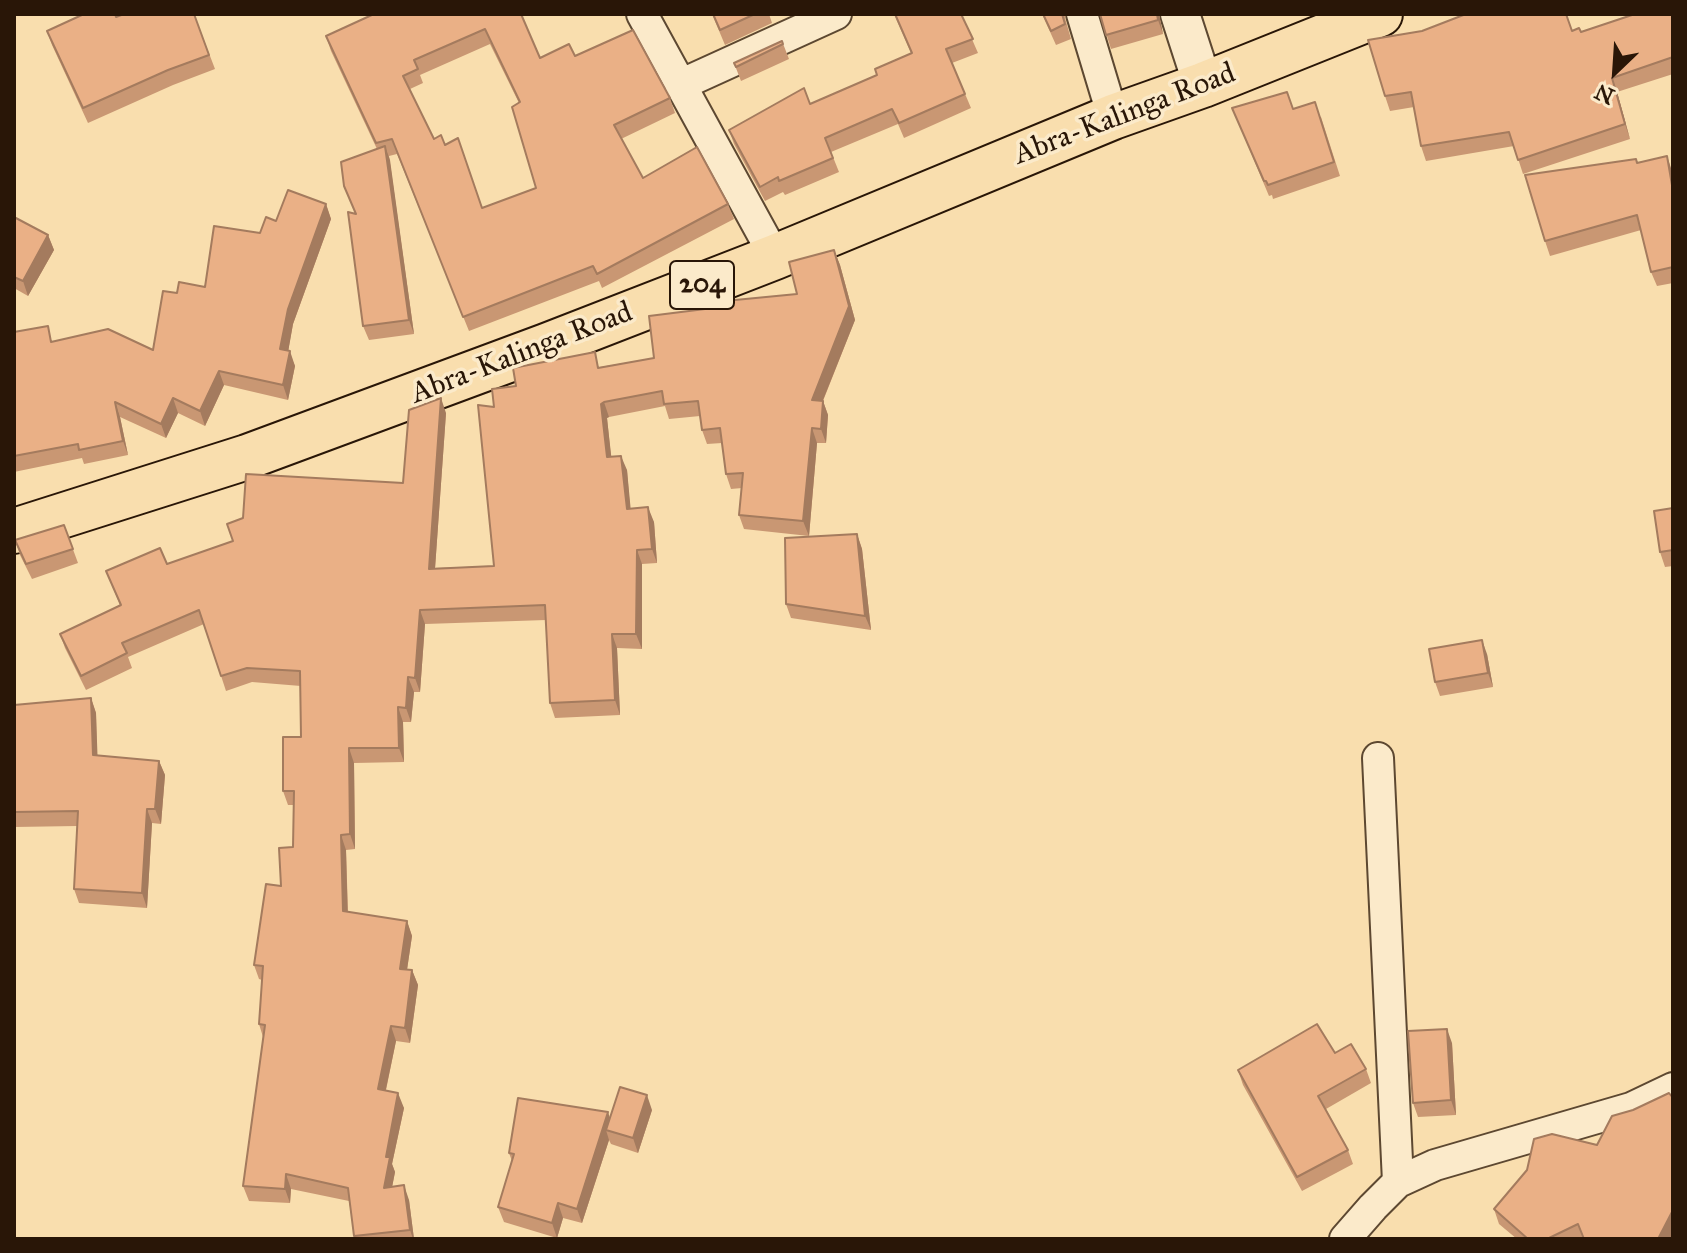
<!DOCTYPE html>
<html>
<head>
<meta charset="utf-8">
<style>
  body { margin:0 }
  #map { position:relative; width:1687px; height:1253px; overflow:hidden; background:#f9deae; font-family:"IM FELL Great Primer",serif }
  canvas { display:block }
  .frame { position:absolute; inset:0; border:16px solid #291607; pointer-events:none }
  .north { position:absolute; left:1575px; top:32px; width:80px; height:80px; -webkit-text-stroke:6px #fbeaca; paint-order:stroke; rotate:205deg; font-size:22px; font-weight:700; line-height:32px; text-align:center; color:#291607 }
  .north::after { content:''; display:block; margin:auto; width:28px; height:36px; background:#291607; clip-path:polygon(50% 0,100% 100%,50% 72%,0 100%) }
</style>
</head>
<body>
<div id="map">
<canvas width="1687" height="1253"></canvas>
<div class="frame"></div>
<div class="north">N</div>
</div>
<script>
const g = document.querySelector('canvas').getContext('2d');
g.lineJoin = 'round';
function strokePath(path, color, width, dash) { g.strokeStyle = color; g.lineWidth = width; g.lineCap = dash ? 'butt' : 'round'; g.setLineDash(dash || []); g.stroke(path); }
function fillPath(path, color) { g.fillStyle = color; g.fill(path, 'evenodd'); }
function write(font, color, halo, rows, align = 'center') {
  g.font = font + ' "IM FELL Great Primer",serif'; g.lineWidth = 7; g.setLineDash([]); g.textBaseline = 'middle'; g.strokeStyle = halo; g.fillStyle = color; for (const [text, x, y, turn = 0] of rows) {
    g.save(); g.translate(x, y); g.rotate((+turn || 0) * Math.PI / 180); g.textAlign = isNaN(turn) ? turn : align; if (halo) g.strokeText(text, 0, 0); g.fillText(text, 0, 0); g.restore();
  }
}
const minor = new Path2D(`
  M642 14 775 257
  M1082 14 1113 117
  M680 85 836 14
  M1378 758 1398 1182
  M1345 1239 1373 1207 1398 1182 1435 1165 1631 1108 1673 1088`);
const tertiary = new Path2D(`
  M1180 14 1203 85`);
const primary = new Path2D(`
  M14 531 247 457 546 346 775 257 1113 117 1203 85 1380 14`);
const wall = new Path2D(`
  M194 14 215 69 173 85 88 123 52 45 47 31 116 17Z
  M521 14 540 58 575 56 670 98 675 113 621 139 643 178 728 204 734 219 602 288 599 281 469 331 397 154 389 156 414 334 369 340 363 326 377 149 331 51 326 36ZM490 44 519 103 536 188 483 208 445 145 434 139 410 89 423 83 420 75Z
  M712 14H769L772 23 725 45Z
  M894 14H961L978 53 952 63 971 108 904 138 898 124 831 152 839 172 785 195 783 192 765 201 734 144 729 130 810 104 877 75 911 53Z
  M1042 14H1066L1065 18 1071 39 1056 45Z
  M1100 14H1159L1163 34 1111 49Z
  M1673 14V74L1617 92 1630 139 1523 174 1514 146 1426 161 1421 146 1414 107 1390 111 1385 96 1572 30 1581 32Z
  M782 41 789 59 741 81 734 63Z
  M1232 108 1293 109 1321 117 1340 176 1273 199 1272 195 1269 196Z
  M1637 163 1672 171 1673 283 1657 286 1651 272 1641 230 1550 256 1545 241Z
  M326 204 331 219 293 324 288 351 295 366 288 400 224 385 205 426 178 413 166 438 120 417 128 455 84 464 82 458 14 472V332L53 342 153 350 177 293 205 287 260 233 276 221Z
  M14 217 48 235 54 250 28 296 14 288Z
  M834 250 840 265 855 320 823 401 828 415 826 443H817L809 536 744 529 739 515 742 488 731 489 726 474 722 443 707 444 702 430 700 416 669 419 665 406 609 417 607 418 611 457 627 470 630 508 654 522 657 563 642 564V649L617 648 620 715 555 718 550 703 546 620 425 624 420 692H414L411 722H403L404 762 354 763 355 849 346 850 348 912 407 921 412 936 407 970H412L418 985 410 1043 396 1041 386 1090 404 1108 392 1164 395 1172 392 1187 409 1200 414 1239H355L349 1201 291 1189 290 1203 249 1201 243 1186 263 1037 259 1024 262 980 259 979 254 965 293 847 294 805H288L283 791 301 737V686L252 682 226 691 204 624 128 657 132 668 86 690 65 648 60 634 120 605 106 571 167 564 403 483 446 413 435 568 494 566V407L516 386 600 367 654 358 705 309 797 294Z
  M1673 508V566L1665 567 1660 552Z
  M64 525 78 563 32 579 20 555 15 540Z
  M857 534 862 549 871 630 791 618 786 604Z
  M1487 654 1493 687 1440 696 1435 682Z
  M91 698 96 713 97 755 159 761 165 775 161 824 152 823 147 908 79 903 74 889 77 826 14 827V705Z
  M1452 1043 1456 1115 1418 1117 1413 1103Z
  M1335 1053 1366 1069 1371 1083 1326 1109 1348 1150 1353 1164 1302 1191 1243 1085 1238 1070Z
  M652 1110 638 1153 611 1144 609 1140 582 1223 563 1218 557 1238 504 1222 498 1207 512 1161 509 1153 610 1117Z
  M1494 1209 1673 1235 1671 1239H1517L1499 1224Z`);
const shadedWall = new Path2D(`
  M1157 14H1159L1163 34 1158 20Z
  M1612 78 1617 92 1630 139 1625 124Z
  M385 146 390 160 414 334 409 320Z
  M1667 156 1672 171 1673 191Z
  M326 204 331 219 293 324 286 364 280 349 288 309Z
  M48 235 54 250 28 296 23 281Z
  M834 250 840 265 855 320 817 415 812 400Z
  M290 351 295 366 288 400 283 385Z
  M219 371 224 385 205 426 200 411Z
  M173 398 178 413 166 438 161 424Z
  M441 398 446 413 434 583 429 569Z
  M823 401 828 415 826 443 821 429Z
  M115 402 120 417 128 455 123 441Z
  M604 402 609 417 607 418 613 472 607 457 601 404Z
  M812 428 817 443 809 536 803 521Z
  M621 456 627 470 632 523 627 509Z
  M648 507 654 522 657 563 652 549Z
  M857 534 862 549 871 630 865 616Z
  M637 550 642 564V649L636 634Z
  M420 610 425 624 420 692 415 678Z
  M612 634 617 648 620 715 615 700Z
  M1482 640 1487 654 1493 687 1488 673Z
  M408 677 414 692 411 722 406 708Z
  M91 698 96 713 98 770 93 755Z
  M398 707 403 722 404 762 399 748Z
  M349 748 354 763 355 849 350 834Z
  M159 761 165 775 161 824 155 809Z
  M147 809 152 823 147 908 142 893Z
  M341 835 346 850 348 926 343 911Z
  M407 921 412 936 405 983 400 969Z
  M412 970 418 985 410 1043 405 1028Z
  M391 1026 396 1041 383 1103 378 1089Z
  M1447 1029 1452 1043 1456 1115 1451 1100Z
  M398 1093 404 1108 392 1164 395 1172 389 1203 384 1188 386 1157Z
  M647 1095 652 1110 638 1153 633 1138Z
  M608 1112 613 1127 606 1130 609 1140 582 1223 577 1209Z
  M286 1174 291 1189 290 1203 285 1189Z
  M404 1185 409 1200 414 1239H413L410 1230Z
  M558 1203 563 1218 557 1238 552 1223Z
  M1673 1210V1235L1671 1239H1658Z`);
const building = new Path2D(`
  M84 14H115L116 17 124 14H194L209 55 168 70 83 108 47 31Z
  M374 14H521L540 58 569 44 575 56 633 30 670 98 614 125 643 178 697 147 728 204 597 274 593 266 463 317 392 139 376 143 326 36ZM485 29 520 102 512 107 536 188 482 208 458 138 445 145 441 135 434 139 403 76 418 69 414 60Z
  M713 14H755L720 30Z
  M895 14H961L973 39 946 49 965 94 899 123 892 109 825 138 833 158 779 181 778 177 760 187 729 130 804 88 810 104 877 75 875 69 912 53Z
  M1043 14H1062L1065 24 1051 31Z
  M1100 14H1157L1158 20 1106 35Z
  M1466 14H1566L1572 31 1579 28 1581 32 1635 14H1673V57L1612 78 1625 124 1518 160 1509 132 1421 146 1411 92 1385 96 1368 40 1422 31Z
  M782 41 783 44 736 67 734 63Z
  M1287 92 1293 109 1315 102 1334 162 1268 185 1266 181H1264L1232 108Z
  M385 146 409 320 363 326 348 212 356 214 344 186 341 162Z
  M1667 156 1673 191V267L1651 272 1637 215 1545 241 1525 175 1636 159 1637 163Z
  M288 190 326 204 288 309 280 349 290 351 283 385 219 371 200 411 173 398 161 424 115 402 123 441 79 450 78 444 14 456V332L48 326 51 342 108 329 153 350 163 291 177 293 179 282 205 287 214 226 260 233 266 217 276 221Z
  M14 217 48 235 23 281 14 277Z
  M834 250 849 306 812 400 823 401 821 429 812 428 803 521 739 515 743 473 726 474 720 428 702 430 698 401 664 404 662 391 604 402 601 404 607 457 621 456 627 509 648 507 652 549 637 550 636 634H612L615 700 550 703 545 605 420 610 415 678 408 677 406 708 398 707 399 748H349L350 834 341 835 343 911 407 921 400 969 412 970 405 1028 391 1026 378 1089 398 1093 386 1157H390L384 1188 404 1185 410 1230 354 1236 348 1188 286 1174 285 1189 243 1186 265 1025 259 1024 263 966 254 965 266 884 281 886 279 848 293 847 294 791H283V737H301L300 671 247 668 221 676 199 610 122 643 127 653 81 676 60 634 121 605 106 571 160 548 167 564 233 541 227 524 243 518 246 474 403 483 409 410 441 398 429 569 494 566 478 405 494 407 492 389 516 386 513 368 595 352 598 368 654 358 649 316 705 309 704 303 797 294 789 262Z
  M1673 508V550L1660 552 1654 511Z
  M64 525 73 549 26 564 15 540Z
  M857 534 865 616 786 604 785 538Z
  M1482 640 1488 673 1435 682 1429 649Z
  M91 698 93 755 159 761 155 809H147L142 893 74 889 78 811 14 812V705Z
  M1317 1024 1335 1053 1351 1044 1366 1069 1318 1096 1348 1150 1297 1177 1238 1070Z
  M1447 1029 1451 1100 1413 1103 1408 1031Z
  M620 1087 647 1095 633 1138 606 1130Z
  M1669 1093 1673 1098V1210L1658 1239H1584L1578 1224 1547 1239H1528L1494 1209 1527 1170 1534 1139 1552 1134 1597 1145 1612 1116 1633 1110Z
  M518 1098 608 1112 577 1209 558 1203 552 1223 498 1207 514 1154 509 1153Z`);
const shields = [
  [702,285,64]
];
const shieldNames = [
  ["204",702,285]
];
const streetNames = [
  ["Abra-Kalinga Road",1125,115,-21],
  ["Abra-Kalinga Road",522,354,-21]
];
strokePath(minor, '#5d4831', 34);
strokePath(tertiary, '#5d4831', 42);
strokePath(primary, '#291607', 48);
strokePath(minor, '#fbeaca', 30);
strokePath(tertiary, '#fbeaca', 38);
strokePath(primary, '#f9deae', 44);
fillPath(wall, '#c99773');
fillPath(shadedWall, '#a47b5e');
fillPath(building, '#eab086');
strokePath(building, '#a47b5e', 2);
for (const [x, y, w] of shields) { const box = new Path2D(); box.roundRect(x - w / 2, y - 24, w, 48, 6); g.fillStyle = '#fbeaca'; g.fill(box); strokePath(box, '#291607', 2); }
write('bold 28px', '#291607', null, shieldNames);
write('30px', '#291607', '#fbeaca', streetNames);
</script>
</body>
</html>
